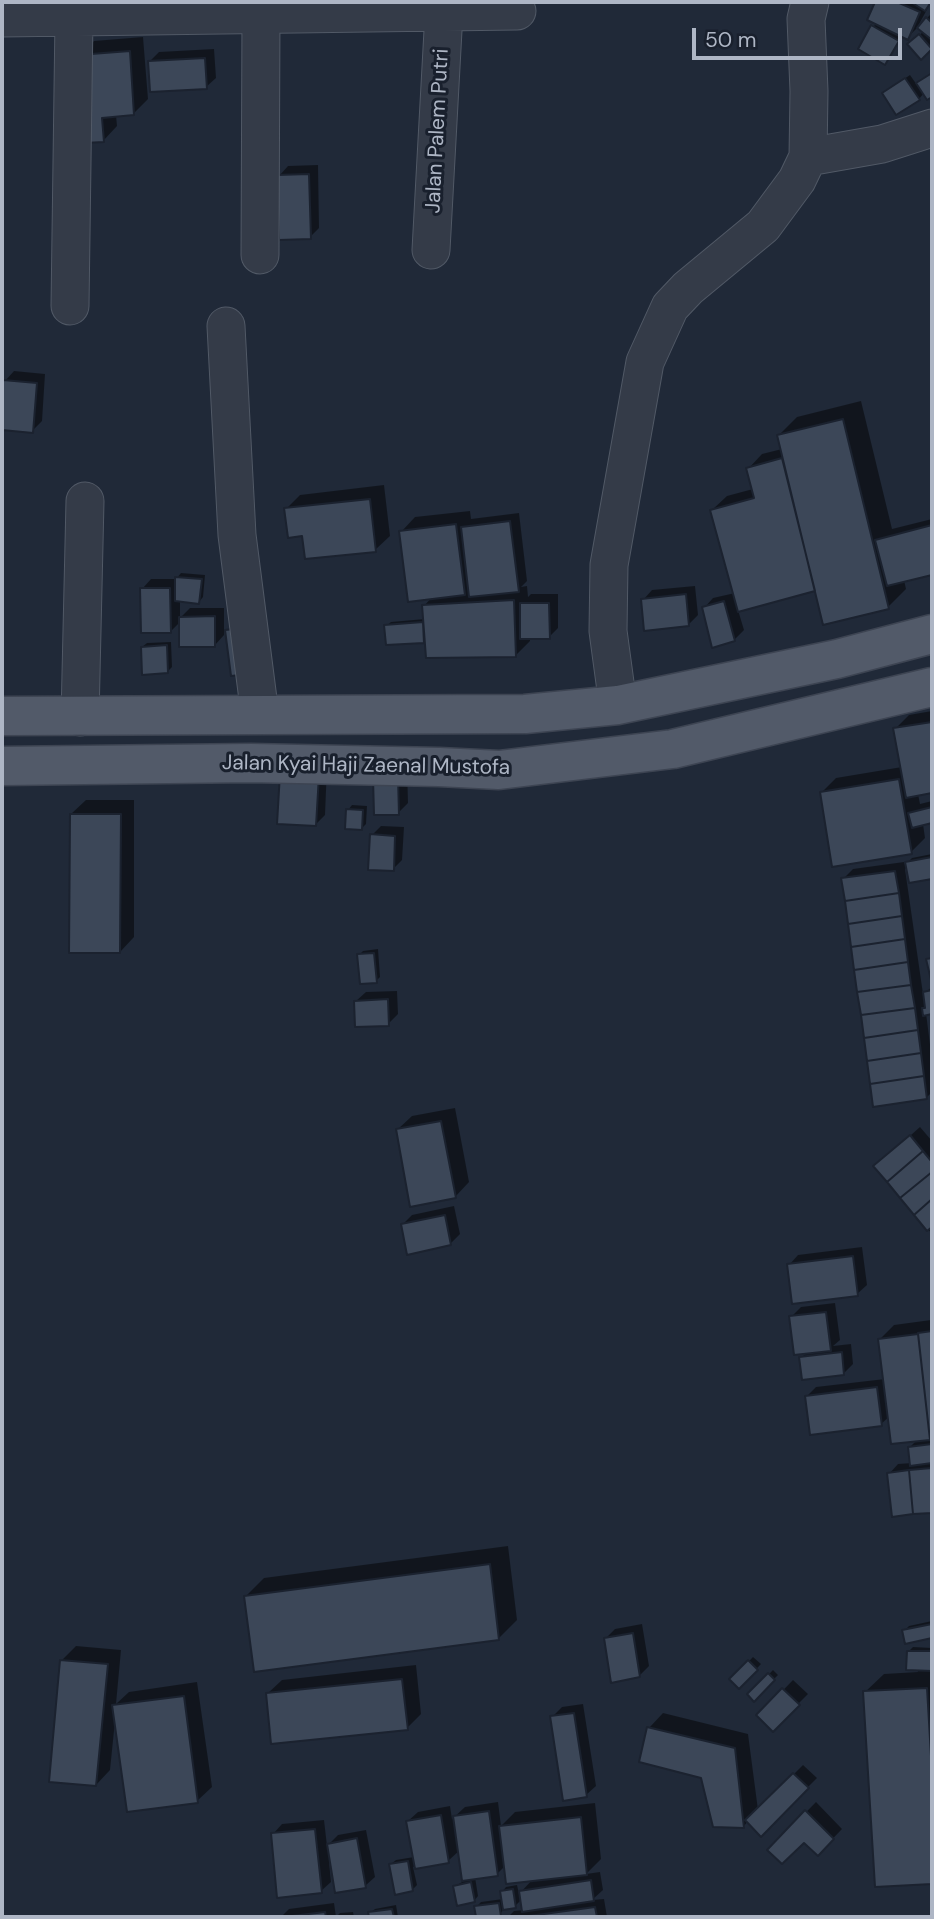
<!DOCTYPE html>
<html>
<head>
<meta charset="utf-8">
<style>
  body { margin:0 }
  #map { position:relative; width:934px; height:1919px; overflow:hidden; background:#202938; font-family:"DM Sans",sans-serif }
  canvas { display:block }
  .frame { position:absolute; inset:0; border:4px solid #aeb6c5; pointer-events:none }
  .scale { position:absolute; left:692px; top:28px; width:210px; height:32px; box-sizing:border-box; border:4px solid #aeb6c5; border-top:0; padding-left:9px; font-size:21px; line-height:24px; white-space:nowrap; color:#aeb6c5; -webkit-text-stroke:5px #19202d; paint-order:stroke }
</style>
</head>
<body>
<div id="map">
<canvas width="934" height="1919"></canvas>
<div class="frame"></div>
<div class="scale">50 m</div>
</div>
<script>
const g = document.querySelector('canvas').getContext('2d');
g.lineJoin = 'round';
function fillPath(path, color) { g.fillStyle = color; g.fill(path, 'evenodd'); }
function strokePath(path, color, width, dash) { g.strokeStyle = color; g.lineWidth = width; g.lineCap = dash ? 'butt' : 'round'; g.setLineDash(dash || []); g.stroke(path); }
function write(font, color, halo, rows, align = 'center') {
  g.font = font + ' "DM Sans",sans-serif'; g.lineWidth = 6; g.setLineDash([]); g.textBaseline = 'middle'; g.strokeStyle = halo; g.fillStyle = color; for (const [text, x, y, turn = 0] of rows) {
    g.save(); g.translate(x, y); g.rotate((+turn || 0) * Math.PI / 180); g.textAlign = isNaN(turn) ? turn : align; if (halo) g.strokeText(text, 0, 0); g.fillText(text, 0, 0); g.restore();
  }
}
const shadow = new Path2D(`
  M877 2H931L917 28 907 38 902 35 889 59 860 49 876 23 869 19Z
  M931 14 932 48 921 58 914 40 924 31 927 18Z
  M143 37 148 99 134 113 116 115 117 126 103 141 80 55 94 41Z
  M214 49 216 78 206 87 150 61 159 52Z
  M932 73V95L927 98 924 93 919 99 889 89 910 75 917 85Z
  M318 165 319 228 310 237 279 176 288 166Z
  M14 371 45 374 42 421 32 431 2 429 5 381Z
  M861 401 892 529 932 519V573L904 580 906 589 888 607 816 588 738 610 744 630 734 640 704 608 713 598 735 593 712 510 727 496 753 489 748 469 762 454 782 449 779 435 797 417Z
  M384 485 390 536 375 550 286 509 300 495Z
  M470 511 471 519 519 513 527 581 521 587 527 586 528 597 531 594H558V628L549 637H530V641L516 655 426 638 423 641 386 626 391 622 425 619 424 606 432 597 401 532 415 517Z
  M181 573 205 575 203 597 199 602 180 600V618L190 608H224V635L215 645 181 621 171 631 142 589 151 579H176Z
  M695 586 698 615 688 625 643 600 652 590Z
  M171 642 172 667 167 672 142 647 147 643Z
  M932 711V792L918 794 920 804 932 801V821L923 824 925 838 911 852 822 792 836 778 902 767 895 729 909 715Z
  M327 766 325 815 315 825 279 823Z
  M407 767 408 803 398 813H375Z
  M86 800H134V937L120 952 71 814Z
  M352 805 367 806 366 824 362 828 348 810Z
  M381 826 404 827 402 860 393 869 372 835Z
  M932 854V877L911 881 908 868 905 869 923 994 932 987V1012L926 1013 932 1060V1092L927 1097 843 879 853 869 904 862 905 865 912 858Z
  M378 949 380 977 376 981 359 955 363 951Z
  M397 991 398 1014 388 1024 356 1001 366 992Z
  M455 1108 469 1182 455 1197 397 1130 412 1116Z
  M920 1127 932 1141V1234L876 1166Z
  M454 1206 460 1234 451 1243 402 1225 412 1215Z
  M862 1247 867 1285 857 1294 789 1265 798 1255Z
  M835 1303 840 1340 833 1346 851 1344 853 1364 844 1373 801 1358 807 1352 791 1317 801 1307Z
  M931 1320 932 1511 894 1515 889 1474 898 1464 912 1463 910 1447 918 1439 890 1416 881 1424 807 1396 816 1387 885 1379 880 1339 894 1325Z
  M508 1546 517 1620 499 1638 246 1596 264 1578Z
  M932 1621V1636L907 1642 904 1631 909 1626Z
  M642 1624 649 1666 639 1676 605 1639 615 1629Z
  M76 1646 121 1650 116 1704 129 1692 197 1682 212 1787 197 1801 115 1721 110 1770 96 1785 62 1660Z
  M913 1647 932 1648V1882L877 1885 865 1692 884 1674 918 1672 909 1651Z
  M753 1657 761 1664 739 1687 732 1679Z
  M416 1665 421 1714 407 1728 267 1694 282 1680Z
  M773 1670 778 1675 754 1699 750 1694Z
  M793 1680 808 1694 773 1729 759 1715Z
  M583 1704 596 1786 586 1795 552 1717 562 1707Z
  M663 1713 748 1734 758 1810 803 1765 817 1778 761 1834 748 1821 744 1826 714 1825 702 1776 649 1728Z
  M498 1802 501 1826 515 1812 595 1803 601 1859 586 1874 600 1872 603 1890 592 1900 604 1899 607 1917H508L514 1911 524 1910 522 1899 515 1906 504 1908 500 1915 478 1917 476 1907 481 1902 503 1899 502 1892 506 1887 517 1885 519 1894 533 1879 505 1866 497 1874 475 1877 478 1896 474 1901 455 1886 464 1881 460 1850 448 1861 413 1867 417 1885 412 1890 391 1864 396 1860 414 1857 408 1821 418 1812 450 1806 452 1819 465 1807Z
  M816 1802 842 1829 818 1854 804 1840 769 1850Z
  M324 1820 327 1846 338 1835 366 1830 375 1877 365 1886 331 1862H329L331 1882 321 1891 273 1834 282 1824Z
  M334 1903 336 1917 340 1913 353 1912 354 1917H281L289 1909Z
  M396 1905 398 1917H371L370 1913 375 1909Z`);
const building = new Path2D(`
  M875 2H897L920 12 908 40 867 20Z
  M911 2H931L925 11Z
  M926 17 932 23V40L917 28Z
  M871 25 899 41 885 65 858 49Z
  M919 34 932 49 921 60 907 44Z
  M130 51 134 115 102 118 104 142 84 143 78 55Z
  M205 58 207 89 150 92 148 61Z
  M932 73V97L927 100 916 83Z
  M905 78 920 100 896 115 882 93Z
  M309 174 311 239 279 240 277 175Z
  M3 380 37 383 33 433 2 430Z
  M843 419 889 609 823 625 777 435Z
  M782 458 815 591 738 612 710 510 754 498 746 468Z
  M370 499 376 552 305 559 302 536 288 538 284 508Z
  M510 521 519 592 469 597 461 527Z
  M456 524 465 595 408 602 399 531Z
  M932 525V575L887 586 875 540Z
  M175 577 202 579 199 604 175 601Z
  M140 588H170L171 633H141Z
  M686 594 689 626 644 631 641 599Z
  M514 600 516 657 426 658 422 605Z
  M724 601 735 641 712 648 702 607Z
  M520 603H549L550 639H520Z
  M215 616V647H179V617Z
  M423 622 424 643 386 645 384 625Z
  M243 628 249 674 231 676 225 630Z
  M167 645 168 673 142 675 141 647Z
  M932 722V793L906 798 893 728Z
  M280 773 319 775 316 826 277 824Z
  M398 776 399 815H374L373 778Z
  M899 779 912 854 832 867 820 792Z
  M932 807V823L912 828 908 813Z
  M346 809 363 810 362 830 345 829Z
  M70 814H121L120 953H69Z
  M370 834 395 836 394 871 368 870Z
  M932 857V879L909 883 905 862Z
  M895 871 899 893 845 901 841 878Z
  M899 893 902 916 848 924 845 901Z
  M902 916 905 939 851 947 848 924Z
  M905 939 908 962 854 970 851 947Z
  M374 953 377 983 360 984 357 954Z
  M932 958V984L926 959Z
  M908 962 911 985 857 992 854 970Z
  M911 985 915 1008 861 1015 857 992Z
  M932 990V1014L923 1016 922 1008H925L923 992Z
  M388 999 389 1026 355 1027 354 1001Z
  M915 1008 918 1030 864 1038 861 1015Z
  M918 1030 921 1053 867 1061 864 1038Z
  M921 1053 924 1076 870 1084 867 1061Z
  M924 1076 927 1099 873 1107 870 1084Z
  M441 1121 456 1198 410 1207 396 1129Z
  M910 1135 923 1151 887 1182 873 1166Z
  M923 1151 932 1162V1172L900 1198 887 1182Z
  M932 1172V1199L914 1215 900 1198Z
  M932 1199V1227L927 1231 914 1215Z
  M445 1215 451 1245 407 1255 401 1224Z
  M853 1256 858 1296 792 1304 787 1264Z
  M826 1312 831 1351 794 1355 789 1316Z
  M932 1331V1439L930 1440 918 1333Z
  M918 1334 930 1440 891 1444 878 1339Z
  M842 1352 844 1375 802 1380 799 1357Z
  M877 1387 882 1426 810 1435 805 1396Z
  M932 1444V1463L910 1466 908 1447Z
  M932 1468V1513L913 1514 909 1470Z
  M909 1470 913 1514 892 1517 887 1473Z
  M490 1564 499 1640 254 1672 244 1596Z
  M932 1624V1638L905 1644 902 1630Z
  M633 1633 640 1677 611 1683 604 1638Z
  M907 1651H932V1671L906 1670Z
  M60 1660 108 1664 96 1786 49 1782Z
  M748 1660 758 1670 739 1689 729 1679Z
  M768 1673 775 1680 754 1702 747 1694Z
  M402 1679 408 1730 271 1744 266 1693Z
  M782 1688 800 1705 773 1732 756 1715Z
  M927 1688 932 1773V1884L875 1887 863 1691Z
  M184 1696 198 1803 127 1812 112 1705Z
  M574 1713 587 1797 563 1801 550 1716Z
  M647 1727 735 1748 744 1828 713 1827 701 1778 639 1762Z
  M793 1773 809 1788 761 1837 745 1820Z
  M805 1810 834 1839 818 1856 804 1843 782 1864 767 1850Z
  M489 1811 498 1876 462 1881 453 1816Z
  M441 1815 449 1863 415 1869 406 1821Z
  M581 1817 587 1875 506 1884 499 1826Z
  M315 1829 322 1893 277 1898 271 1833Z
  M357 1838 366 1888 335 1893 327 1844Z
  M408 1861 413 1891 395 1895 389 1864Z
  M591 1880 594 1901 522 1912 519 1891Z
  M471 1882 475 1902 457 1906 453 1886Z
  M513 1889 516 1908 503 1910 500 1891Z
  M499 1903 501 1916 476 1917 474 1906Z
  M595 1907 597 1917H522Z
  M392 1909 394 1917H369L368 1912Z
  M325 1912 326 1917H284Z`);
const minor = new Path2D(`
  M2 18 517 11
  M808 157 882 144 932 128
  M431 250 444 12
  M260 255 261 15
  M70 306 74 18
  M226 326 237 535 260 715
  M618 705 608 631 609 565 645 362 670 307 688 288 763 226 797 180 808 157 809 91 806 19 810 2
  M80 717 85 501`);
const major = new Path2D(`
  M2 716 525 714 618 705 837 659 932 634
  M2 766 251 763 439 767 499 770 673 749 932 687`);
const streetNames = [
  ["Jalan Palem Putri",438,131,-87],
  ["Jalan Kyai Haji Zaenal Mustofa",366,766,1]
];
fillPath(shadow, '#0007');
fillPath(building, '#3c4758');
strokePath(building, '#1b222f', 2);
strokePath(minor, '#515966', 39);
strokePath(major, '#3d4452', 41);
strokePath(minor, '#343b48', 37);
strokePath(major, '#525a69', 38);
write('21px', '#aeb6c5', '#19202d', streetNames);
</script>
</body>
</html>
